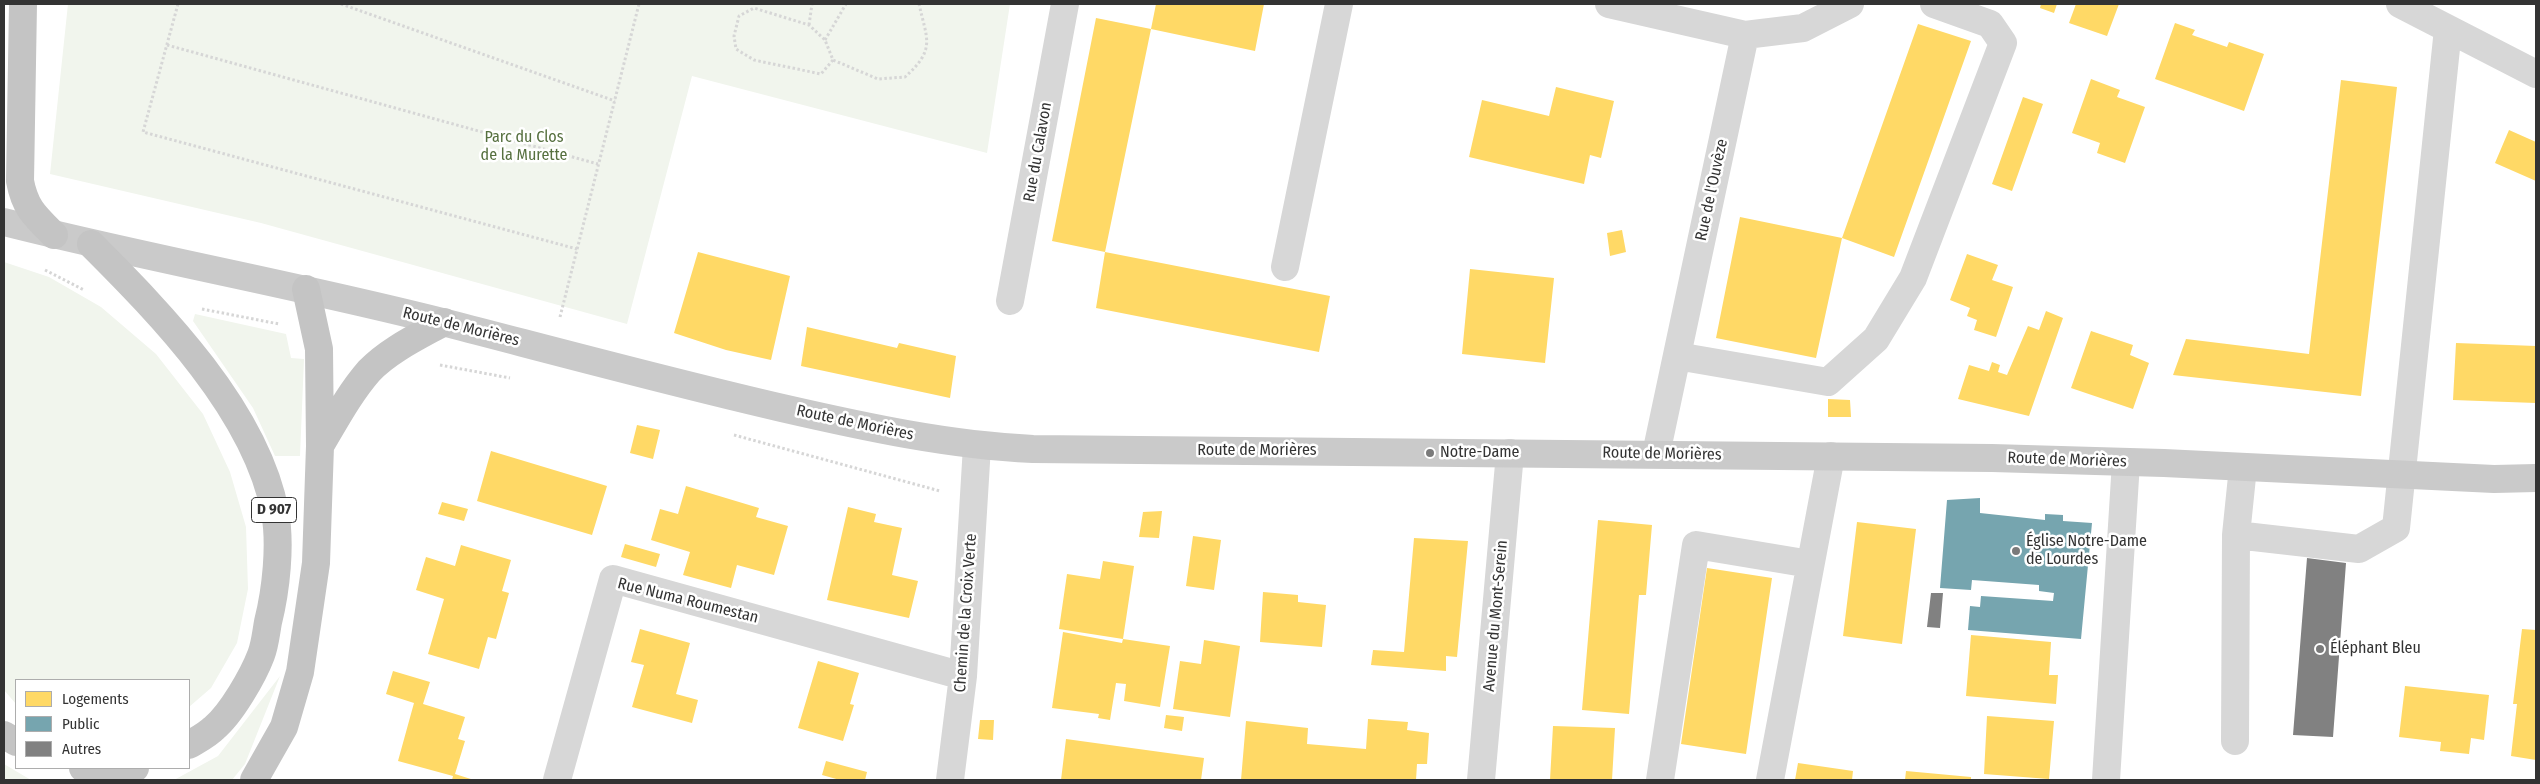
<!DOCTYPE html>
<html>
<head>
<meta charset="utf-8">
<style>
  body { margin:0 }
  #map { position:relative; width:2540px; height:784px; overflow:hidden; background:#fff; font-family:"Fira Sans Condensed",sans-serif }
  canvas { display:block }
  .frame { position:absolute; inset:0; border:5px solid #333; pointer-events:none }
  .legend { position:absolute; left:15px; top:679px; width:175px; height:90px; box-sizing:border-box; background:#fff; border:1px solid #adadad; margin:0; padding:6px 9px; list-style:none; font-size:15px; color:#333 }
  .legend li { display:flex; align-items:center; gap:10px; height:25px }
  .legend b { width:25px; border:1px solid #adadad }
</style>
</head>
<body>
<div id="map">
<canvas width="2540" height="784"></canvas>
<div class="frame"></div>
<ul class="legend">
<li><b style="height:14px;background:#ffd966"></b>Logements</li>
<li><b style="height:14px;background:#76a5af"></b>Public</li>
<li><b style="height:14px;background:#818181"></b>Autres</li>
</ul>
</div>
<script>
const g = document.querySelector('canvas').getContext('2d');
g.lineJoin = 'round';
function fillPath(path, color) { g.fillStyle = color; g.fill(path, 'evenodd'); }
function strokePath(path, color, width, dash) { g.strokeStyle = color; g.lineWidth = width; g.lineCap = dash ? 'butt' : 'round'; g.setLineDash(dash || []); g.stroke(path); }
function write(font, color, halo, rows, align = 'center') {
  g.font = font + ' "Fira Sans Condensed",sans-serif'; g.lineWidth = 5; g.setLineDash([]); g.textBaseline = 'middle'; g.strokeStyle = halo; g.fillStyle = color; for (const [text, x, y, turn = 0] of rows) {
    g.save(); g.translate(x, y); g.rotate((+turn || 0) * Math.PI / 180); g.textAlign = isNaN(turn) ? turn : align; if (halo) g.strokeText(text, 0, 0); g.fillText(text, 0, 0); g.restore();
  }
}
const green = new Path2D(`
  M68 4H1010L987 153 692 76 627 324 261 223 50 174Z
  M4 262 49 277 101 307 156 354 203 414 230 472 246 527 248 589 237 643 211 688 189 707V680H16V704L4 690Z
  M195 314 286 334 291 358 304 359 300 456H275L253 408 193 321Z
  M280 676 245 764 232 780H174L218 756Z
  M4 764 31 780H4Z`);
const homes = new Path2D(`
  M1156 4H1264L1255 51 1151 29Z
  M2041 4H2057L2054 13 2040 8Z
  M2076 4H2119L2107 36 2069 23Z
  M1096 18 1151 29 1105 252 1052 241Z
  M2175 23 2195 30 2192 35 2227 47 2229 42 2264 54 2244 111 2155 79Z
  M1918 24 1971 41 1894 257 1842 238Z
  M2091 79 2120 90 2117 97 2145 107 2125 163 2097 153 2100 143 2072 133Z
  M2341 80 2397 87 2361 396 2173 375 2186 339 2309 354Z
  M1556 87 1614 101 1601 158 1590 155 1584 184 1469 157 1482 100 1549 116Z
  M2023 97 2043 104 2012 191 1992 184Z
  M2509 130 2536 142V181L2495 163Z
  M1740 217 1842 238 1816 358 1716 338Z
  M1622 230 1626 252 1610 256 1607 233Z
  M698 252 790 276 771 360 726 350 674 333Z
  M1105 252 1330 296 1319 352 1096 308Z
  M1967 254 1998 265 1992 280 2013 287 1996 337 1974 330 1977 320 1967 316 1970 308 1950 300Z
  M1470 269 1554 278 1545 363 1462 354Z
  M2046 311 2063 318 2029 416 1958 399 1969 365 1989 371 1992 362 2000 365 1998 372 2007 375 2028 326 2039 330Z
  M807 327 897 348 899 343 956 356 950 398 801 366Z
  M2091 331 2133 345 2130 355 2149 363 2133 409 2071 388Z
  M2456 343 2536 346V403L2453 400Z
  M1828 399 1850 400 1851 417H1828Z
  M637 425 660 430 653 459 630 453Z
  M491 451 607 486 592 535 477 501Z
  M686 486 759 508 756 517 788 526 774 575 737 565 731 588 683 575 690 552 651 540 660 509 678 514Z
  M442 502 468 509 464 521 438 514Z
  M848 507 876 514 874 522 902 528 892 575 918 581 909 618 827 600Z
  M1162 511 1159 538 1139 537 1143 512Z
  M1598 520 1652 525 1646 595H1639L1629 714 1582 710Z
  M1857 522 1916 529 1902 644 1843 636Z
  M1193 536 1221 540 1214 590 1186 586Z
  M1414 538 1468 541 1457 657 1446 656V671L1371 665 1373 650 1404 652Z
  M625 544 660 554 656 567 621 557Z
  M461 545 511 560 502 591 509 593 496 639 488 637 479 669 428 654 444 599 416 590 426 557 455 566Z
  M1103 561 1134 566 1123 639 1059 629 1067 574 1100 579Z
  M1707 568 1772 578 1746 754 1681 744Z
  M1263 592 1298 595V602L1326 605 1322 647 1260 642Z
  M640 629 690 643 676 694 698 700 692 723 632 707 644 665 631 662Z
  M2522 629 2536 630V760L2511 756 2517 704H2513Z
  M1063 632 1122 643 1123 639 1170 646 1160 707 1124 701 1126 684 1116 683 1110 720 1098 718 1099 714 1052 708Z
  M1971 635 2051 642 2049 675H2058L2056 704 1966 696Z
  M1204 640 1240 646 1230 717 1173 709 1180 661 1201 664Z
  M818 661 859 673 850 704 854 705 843 741 798 728Z
  M393 671 430 682 423 704 465 717 458 739 465 741 455 774 474 780H452L453 776 398 761 414 703 386 694Z
  M2405 686 2489 695 2484 740 2471 738 2469 754 2440 751 2441 742 2399 737Z
  M1166 715 1184 717 1182 731 1164 728Z
  M1987 716 2054 721 2049 779 1984 774Z
  M1368 719 1408 722 1407 730 1429 733 1427 764H1417L1416 780H1241L1246 721 1308 728 1307 744 1366 749Z
  M980 720H994L993 740 978 739Z
  M1553 726 1615 728 1612 780H1550Z
  M1066 739 1204 758 1201 780H1061Z
  M826 761 867 772 865 780H840L822 775Z
  M1798 763 1853 771 1852 780H1795Z
  M1906 771 1971 777V780H1905Z`);
const public = new Path2D(`
  M1980 498V513L2045 520V514L2063 515V521L2092 523 2081 639 1968 630 1970 606 1980 607 1981 596 2053 601 2054 593 2039 591V585L1972 580 1971 590 1940 588 1947 500Z`);
const building = new Path2D(`
  M2307 558 2346 563 2333 737 2293 735Z
  M1931 593H1943L1940 628 1927 627Z`);
const path = new Path2D(`
  M178 4 143 132 577 249
  M341 4 615 101
  M809 25 812 4
  M825 40 846 4
  M167 45 598 164
  M833 60 821 74 754 60 736 49 734 36 739 16 754 8 809 25 825 40 833 60 878 79 905 77C936 49 927 40 919 4
  M45 270 84 290
  M202 309 279 324
  M560 317 639 4
  M440 365 510 378
  M734 435 940 491`);
const minor = new Path2D(`
  M1609 4 1745 35
  M2400 4 2536 74
  M1285 267 1339 4
  M1010 301 1065 4
  M1677 356 1828 382 1876 339 1913 278 2003 43 1990 24 1934 4
  M1656 454 1745 35 1803 28 1850 4
  M2236 535 2359 549 2396 528 2448 29
  M2235 741 2236 535 2243 467
  M557 780 613 579 963 676
  M950 780 963 676 977 446
  M1481 780 1510 453
  M1660 780 1696 545 1810 564
  M1770 780 1831 456
  M2106 780 2126 462`);
const major = new Path2D(`
  M4 222C154 260 308 287 458 326 566 354 674 383 782 408 865 427 948 445 1033 449L1992 458 2164 463 2494 479 2536 478`);
const highway = new Path2D(`
  M23 4 20 181C25 208 35 216 54 235
  M91 244C161 314 256 411 275 512 281 545 276 590 268 622 266 633 265 645 261 655 253 676 231 714 214 728 207 735 197 740 189 745
  M320 446C335 421 349 394 369 371 389 350 419 336 444 322
  M4 735 16 742
  M83 768H135
  M254 780 284 727 300 672 316 563 320 446 319 349 306 289`);
const markers = [
  [1430,453,5,"#7a7a7a"],
  [2016,551,5,"#7a7a7a"],
  [2320,649,5,"#7a7a7a"]
];
const shields = [
  [274,510,45]
];
const shieldNames = [
  ["D 907",274,510]
];
const parkNames = [
  ["Parc du Clos",524,138],
  ["de la Murette",524,156]
];
const streetNames = [
  ["Rue du Calavon",1038,152,-80],
  ["Rue de l'Ouvèze",1712,190,-78],
  ["Route de Morières",461,327,14],
  ["Route de Morières",855,423,12],
  ["Route de Morières",1257,451],
  ["Route de Morières",1662,454,1],
  ["Route de Morières",2067,460,2],
  ["Rue Numa Roumestan",688,601,14],
  ["Chemin de la Croix Verte",966,613,-86],
  ["Avenue du Mont-Serein",1496,616,-85]
];
const poiNames = [
  ["Notre-Dame",1440,453],
  ["Église Notre-Dame",2026,542],
  ["de Lourdes",2026,560],
  ["Éléphant Bleu",2330,649]
];
fillPath(green, '#f1f5ed');
fillPath(homes, '#ffd966');
fillPath(public, '#76a5af');
fillPath(building, '#818181');
strokePath(path, '#d6d6d6', 3, [2.5, 2.5]);
strokePath(minor, '#d7d7d7', 28);
strokePath(major, '#cacaca', 28);
strokePath(highway, '#c4c4c4', 28);
for (const [x, y, r, color] of markers) { const dot = new Path2D(); dot.arc(x, y, r, 0, 2 * Math.PI); g.fillStyle = color; g.fill(dot); strokePath(dot, '#fff', 2); }
for (const [x, y, w] of shields) { const box = new Path2D(); box.roundRect(x - w / 2, y - 12.5, w, 25, 4); g.fillStyle = '#fff'; g.fill(box); strokePath(box, '#333', 1); }
write('bold 15px', '#333', null, shieldNames);
write('16px', '#56703f', '#fff', parkNames);
write('16px', '#333', '#fff', streetNames);
write('16px', '#333', '#fff', poiNames, 'left');
</script>
</body>
</html>
